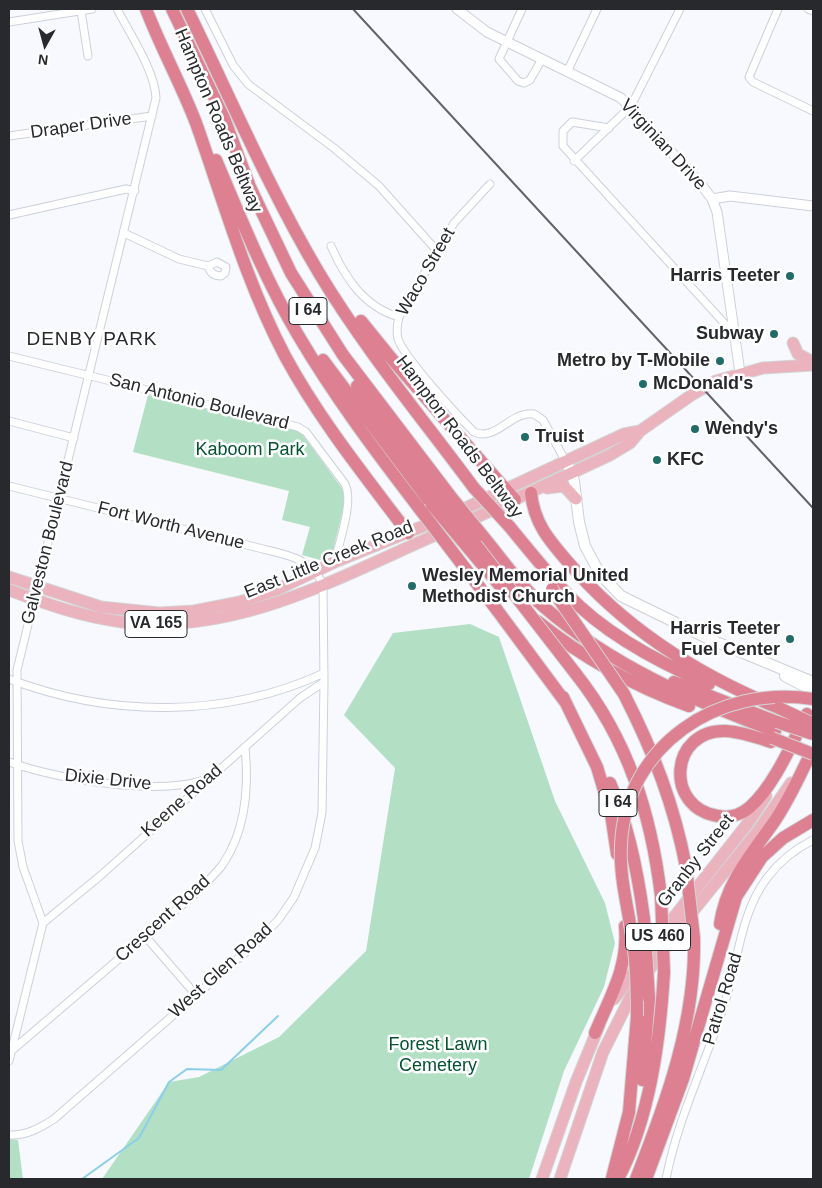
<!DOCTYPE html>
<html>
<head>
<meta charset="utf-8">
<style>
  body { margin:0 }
  #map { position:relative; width:822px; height:1188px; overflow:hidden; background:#f8f9fe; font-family:Arial,sans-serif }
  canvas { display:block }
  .frame { position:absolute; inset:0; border:10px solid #27292d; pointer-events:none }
  .north { position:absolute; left:20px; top:20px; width:50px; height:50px; -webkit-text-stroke:4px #fff; paint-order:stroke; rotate:187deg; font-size:14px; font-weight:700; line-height:20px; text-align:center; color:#27292d }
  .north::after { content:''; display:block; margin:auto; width:18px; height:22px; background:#27292d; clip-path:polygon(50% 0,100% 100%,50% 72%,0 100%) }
</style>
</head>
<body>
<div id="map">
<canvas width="822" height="1188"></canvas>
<div class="frame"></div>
<div class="north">N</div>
</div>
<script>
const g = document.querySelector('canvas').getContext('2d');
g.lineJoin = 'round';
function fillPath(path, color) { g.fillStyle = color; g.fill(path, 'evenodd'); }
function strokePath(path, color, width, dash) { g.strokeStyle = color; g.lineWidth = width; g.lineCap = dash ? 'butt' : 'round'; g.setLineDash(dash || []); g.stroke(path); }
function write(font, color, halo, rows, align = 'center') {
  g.font = font + ' Arial,sans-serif'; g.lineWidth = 5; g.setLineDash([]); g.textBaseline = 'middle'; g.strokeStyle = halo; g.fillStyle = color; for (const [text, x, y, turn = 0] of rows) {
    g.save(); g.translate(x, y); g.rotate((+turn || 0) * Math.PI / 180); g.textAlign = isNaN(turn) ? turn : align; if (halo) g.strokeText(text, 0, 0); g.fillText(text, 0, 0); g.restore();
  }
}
const green = new Path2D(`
  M148 395 300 431 344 491 345 501 332 555 320 560 302 555 310 527 282 520 289 491 133 452Z
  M470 624 499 637 555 801 605 903 615 943 604 987 564 1071 529 1179H102L169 1082 199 1077 279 1037 366 951 395 768 344 715 393 633Z
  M9 1139 18 1140 23 1179H9Z`);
const stream = new Path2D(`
  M82 1179 139 1138 169 1082 187 1069 221 1070 278 1016`);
const minor = new Path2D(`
  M205 9 233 65 248 84 334 148 379 186 438 252
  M522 9 499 59 518 81 524 83 530 80 542 59
  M778 9 749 77 753 82 813 111
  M808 9 813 11
  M81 11 88 56
  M9 22 92 9
  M567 72 597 9
  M609 128 572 122 563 131V146L735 335
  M9 136 152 116
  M574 161 631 106 680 9
  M490 184 454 223 399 317C397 325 396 331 398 339 405 359 458 416 474 432 496 442 512 410 534 414L543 420 566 462
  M9 215 126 189 135 191
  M124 233 179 259 208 266
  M331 246C345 278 364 307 399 317
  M217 262 226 267 225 273 221 276C214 276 210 273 208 266Z
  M9 356 298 427 306 432 345 484C354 502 339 541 335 562
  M9 421 74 438
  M9 486 259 548C287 555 309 557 323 584L324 682 322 813 315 848 294 897 279 919 256 943 54 1119C40 1128 26 1136 9 1135
  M9 679C109 717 225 719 324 673
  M9 762C58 779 155 796 204 780
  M43 923 100 876 300 698 324 682
  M145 936 196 995
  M10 1052 196 893C205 883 215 875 223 864 246 830 249 787 245 747
  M9 1061 43 923 23 867 18 841 17 670 156 98C155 71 130 34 117 9
  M666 1179C678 1117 707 1060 726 999 738 960 741 912 767 878 779 862 795 849 813 840`);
const tertiary = new Path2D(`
  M457 9 487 32 621 98 701 184 712 199 717 212 740 373
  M712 199 730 196 813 206`);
const secondary = new Path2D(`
  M569 467 574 481 579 522 585 546 600 574 621 596 707 638 813 682
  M785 676 813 691`);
const primary = new Path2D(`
  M793 343 798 354 813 362
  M547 488 564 486 576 499
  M455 513 624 434 640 431
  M462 524 610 455 630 443 640 431 693 394 716 381 763 368 813 365
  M9 577 101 607 159 613 194 611 240 602 276 590 335 562 438 520
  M9 590C46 604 83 617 122 622 240 636 342 575 447 530
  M614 999 656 940 748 823 766 796
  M542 1179 576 1082 599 1026
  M560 1179 603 1052 631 996 672 937 758 831 791 783`);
const motorway = new Path2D(`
  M146 9C161 48 181 84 196 123 224 202 246 282 285 356 319 419 365 476 408 533
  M172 9 224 118 250 187 291 273 343 355 451 497
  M187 9C230 97 269 189 319 273 364 348 422 418 474 488
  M216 160C241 219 265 279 298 335 334 396 376 452 419 508
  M361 321 391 358 515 500
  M323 360 432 505
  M357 386 442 501
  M531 493C534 523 549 540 568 562 625 629 698 675 779 708
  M509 526C528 549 547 573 568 595 606 635 660 663 709 684
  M482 535C502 559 520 586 544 607 612 666 692 700 775 731
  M497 610 566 703
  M537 621C583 658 634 686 689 706
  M576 674C628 740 651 813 661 896
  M674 682 777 722
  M624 694C653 751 674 804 686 867
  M563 697 597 767 611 814 617 854
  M771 742C756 737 742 732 726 731 669 729 664 808 718 816 729 818 741 815 750 807 774 786 792 743 807 714
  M610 783C629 826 638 873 644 919
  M720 924C726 883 750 856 774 822 787 803 797 782 807 761
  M595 1033C610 997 629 966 625 926
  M642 1080 649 998
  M612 1178 629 1112 637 1016
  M618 1179C650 1118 660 1040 664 972
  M636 1179C666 1103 696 1021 694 938
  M646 1179 683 1079 736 897 762 857 783 838 813 820`);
const rail = new Path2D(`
  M353 9 813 508`);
const motorwayBridge = new Path2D(`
  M474 488 509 526
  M451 497 482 535
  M442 501 576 674
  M432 505 501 587
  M419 508 497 610
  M552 589 624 694
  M779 708 809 722
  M777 722 813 734
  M772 738 813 754
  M686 867 694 938
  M661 896 664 972
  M644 919 649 998
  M637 1016C637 992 637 967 633 943 629 911 619 878 621 845 625 745 719 684 813 699`);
const markers = [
  [790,276,5,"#216c69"],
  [774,334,5,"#216c69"],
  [720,361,5,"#216c69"],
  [643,384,5,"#216c69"],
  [695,429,5,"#216c69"],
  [525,437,5,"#216c69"],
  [657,460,5,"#216c69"],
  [412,586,5,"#216c69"],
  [790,639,5,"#216c69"]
];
const shields = [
  [308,311,38],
  [156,624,62],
  [618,803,38],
  [658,937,65]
];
const shieldNames = [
  ["I 64",308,311],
  ["VA 165",156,624],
  ["I 64",618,803],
  ["US 460",658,937]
];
const streetNames = [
  ["Hampton Roads Beltway",218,121,67],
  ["Draper Drive",81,126,-8],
  ["Virginian Drive",663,145,47],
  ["Waco Street",426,272,-60],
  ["San Antonio Boulevard",199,402,14],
  ["Hampton Roads Beltway",459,437,53],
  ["Fort Worth Avenue",171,526,14],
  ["Galveston Boulevard",48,543,-76],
  ["East Little Creek Road",329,560,-22],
  ["Dixie Drive",108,780,6],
  ["Keene Road",182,801,-41],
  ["Granby Street",696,861,-52],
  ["Crescent Road",163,919,-42],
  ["West Glen Road",221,971,-42],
  ["Patrol Road",723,999,-73]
];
const poiNames = [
  ["Harris Teeter",780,276,"right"],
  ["Subway",764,334,"right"],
  ["Metro by T-Mobile",710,361,"right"],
  ["McDonald's",653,384],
  ["Wendy's",705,429],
  ["Truist",535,437],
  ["KFC",667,460],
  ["Wesley Memorial United",422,576],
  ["Methodist Church",422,597],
  ["Harris Teeter",780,629,"right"],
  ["Fuel Center",780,650,"right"]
];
const parkNames = [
  ["Kaboom Park",250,450],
  ["Forest Lawn",438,1045],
  ["Cemetery",438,1066]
];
const neighbourhoodNames = [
  ["DENBY PARK",92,340]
];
fillPath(green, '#b3e0c5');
strokePath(stream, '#8bcfea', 2);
strokePath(minor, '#ccd0db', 9);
strokePath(tertiary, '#ccd0db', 11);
strokePath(secondary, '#ccd0db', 12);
strokePath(primary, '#d4d4d5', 13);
strokePath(motorway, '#d4d4d5', 14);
strokePath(minor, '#fff', 7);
strokePath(tertiary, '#fff', 9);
strokePath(secondary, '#fff', 10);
strokePath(primary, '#ebb3bd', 11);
strokePath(motorway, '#dd8091', 12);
strokePath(rail, '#636469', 2);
strokePath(motorwayBridge, '#d4d4d5', 14, []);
strokePath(motorwayBridge, '#dd8091', 12);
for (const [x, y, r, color] of markers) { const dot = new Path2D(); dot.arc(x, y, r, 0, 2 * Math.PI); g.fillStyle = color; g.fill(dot); strokePath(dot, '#fff', 2); }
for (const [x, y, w] of shields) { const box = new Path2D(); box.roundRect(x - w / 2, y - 13.5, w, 27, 4); g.fillStyle = '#fff'; g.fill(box); strokePath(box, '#27292d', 1); }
write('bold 16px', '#27292d', null, shieldNames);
write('18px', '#27292d', '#fff', streetNames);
write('bold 18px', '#27292d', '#fff', poiNames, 'left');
write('18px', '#055233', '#fff', parkNames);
g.letterSpacing = '1px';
write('19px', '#27292d', '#fff', neighbourhoodNames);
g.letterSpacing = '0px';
</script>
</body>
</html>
